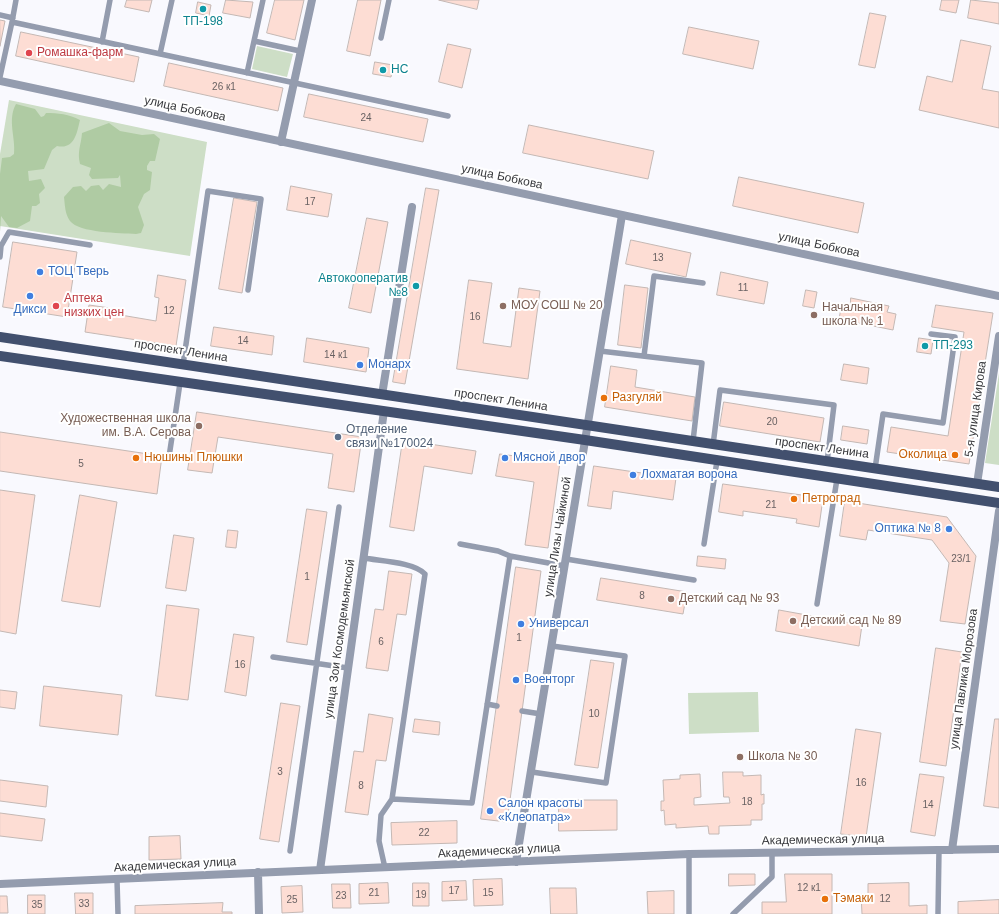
<!DOCTYPE html>
<html>
<head>
<meta charset="utf-8">
<style>
  body { margin:0 }
  canvas { display:block; background:#f9f9fe }
</style>
</head>
<body>
<canvas width="999" height="914"></canvas>
<script>
const g = document.querySelector('canvas').getContext('2d');
g.lineJoin = 'round';
function fillPath(path, color) { g.fillStyle = color; g.fill(path, 'evenodd'); }
function strokePath(path, color, width, dash) { g.strokeStyle = color; g.lineWidth = width; g.lineCap = dash ? 'butt' : 'round'; g.setLineDash(dash || []); g.stroke(path); }
function write(font, color, halo, rows, align = 'center') {
  g.font = font + ' Helvetica,sans-serif'; g.lineWidth = 4; g.setLineDash([]); g.textBaseline = 'middle'; g.strokeStyle = halo; g.fillStyle = color; for (const [text, x, y, turn = 0] of rows) {
    g.save(); g.translate(x, y); g.rotate((+turn || 0) * Math.PI / 180); g.textAlign = isNaN(turn) ? turn : align; if (halo) g.strokeText(text, 0, 0); g.fillText(text, 0, 0); g.restore();
  }
}
const green = new Path2D(`
  M257 46 293 54 287 77 252 69Z
  M9 100 207 142 190 256 0 226V154Z
  M999 373V465L985 463Z
  M758 692 759 732 689 734 688 693Z`);
const forest = new Path2D(`
  M16 104 35 109 41 117 44 116 46 113C58 113 69 114 80 120 77 132 75 150 57 146L52 150 44 169 28 171 29 181 41 179 45 188 39 194 40 203 36 206H32L30 221 17 228 9 227 1 216 0 232V174L2 158 10 157 14 154C16 138 7 120 16 104Z
  M109 123 120 131 142 135 154 134 160 139 155 161H150L147 166V170L152 172 150 190 144 194 138 207 144 225 141 233 136 234C121 233 79 233 70 221 65 214 65 206 64 197L73 187 81 186 86 191 91 186 99 185 103 190 109 184 121 187 120 175 118 178 92 179 89 175 91 168 80 164C77 151 81 146 82 133Z`);
const building = new Path2D(`
  M127 0H152L149 12 125 7Z
  M226 0 253 2 250 18 223 13Z
  M275 0H304L295 40 267 33Z
  M358 0H381L370 56 347 51Z
  M439 0H479L477 9Z
  M942 0H959L956 13 940 10Z
  M971 0 999 3V24L968 18Z
  M198 2 211 5 209 16 196 13Z
  M870 13 886 16 875 68 859 65Z
  M0 20 5 21 0 46Z
  M689 27 759 41 753 69 683 54Z
  M21 32 139 57 134 82 16 56Z
  M961 40 991 46 982 89 999 92V128L919 110 927 76 952 82Z
  M448 44 471 49 462 88 439 82Z
  M375 62 393 65 391 77 373 74Z
  M169 63 283 88 278 111 164 86Z
  M309 94 428 119 423 142 304 117Z
  M529 125 654 151 648 179 523 153Z
  M739 177 864 203 858 233 733 206Z
  M291 186 332 194 328 217 287 210Z
  M426 188 439 190 405 384 393 382Z
  M234 198 257 202 242 293 219 289Z
  M367 218 388 222 371 313 349 308Z
  M631 240 691 253 686 277 626 264Z
  M13 242 77 252 67 317 3 307Z
  M721 272 768 282 764 304 717 295Z
  M158 275 186 280 176 346 85 332 89 305 110 308 109 313 156 321 159 298 155 297Z
  M469 280 492 283 483 343 511 347 519 288 540 291 528 379 457 369Z
  M625 285 648 288 641 348 618 345Z
  M806 290 817 292 814 308 803 306Z
  M851 298 889 306 887 312 896 314 893 330 839 319 842 303 850 304Z
  M936 305 993 313 969 464 887 452 891 427 948 436 964 332 932 327Z
  M214 327 274 336 272 355 211 346Z
  M307 338 369 348 366 372 304 362Z
  M919 338 933 340 931 354 917 352Z
  M844 364 869 368 867 384 841 380Z
  M611 366 637 370 635 387 695 397 692 421 605 407Z
  M724 402 824 418 820 442 720 426Z
  M197 412 362 437 354 492 328 488 333 454 218 437 212 473 188 470Z
  M843 426 869 430 867 444 841 440Z
  M0 432 162 456 157 494 0 471Z
  M403 440 476 451 472 474 424 466 414 531 390 527Z
  M500 454 560 462 548 548 525 545 534 482 496 476Z
  M594 466 676 478 673 500 613 491 611 509 588 506Z
  M723 484 823 498 819 527 796 523 797 519 743 511V516L719 512Z
  M0 490 35 495 16 634 0 631Z
  M80 495 117 502 100 607 62 601Z
  M845 501 947 517 976 556 965 624 940 621 949 563 932 540 868 530 866 540 840 536Z
  M307 509 327 512 307 645 287 642Z
  M228 530 238 531 236 548 226 547Z
  M174 535 194 538 186 591 166 588Z
  M698 556 726 559 725 569 697 566Z
  M516 567 541 571 507 822 481 819Z
  M389 571 412 574 406 615 397 614 388 671 366 668 375 609 383 610Z
  M601 578 687 592 683 614 597 600Z
  M167 605 199 609 188 700 156 696Z
  M779 610 862 625 859 646 776 631Z
  M234 634 254 637 246 696 225 692Z
  M936 648 962 652 946 766 920 762Z
  M591 660 614 663 598 768 575 765Z
  M44 686 122 695 118 735 40 726Z
  M0 690 17 692 15 709 0 707Z
  M281 703 300 706 279 842 260 839Z
  M369 714 393 718 386 761 376 760 368 815 345 812 354 751 363 752Z
  M415 719 440 722 439 735 413 732Z
  M995 719H999V808L984 806Z
  M856 729 881 733 866 837 841 834Z
  M723 772H743V776L761 775V795L764 794V804H762V820H751V825L719 826V834H709L708 826 676 828V824L665 825 664 810 661 811V801H664L663 780 680 779V775L700 774 701 797 694 798V805L730 803 729 797H724Z
  M920 774 944 777 935 836 911 832Z
  M0 780 48 786 46 807 0 801Z
  M559 800H617V830L559 831Z
  M0 813 45 819 42 841 0 836Z
  M457 821V843L392 845 391 823Z
  M180 836 181 859 149 860V837Z
  M729 874H755V885L729 886Z
  M785 874H832V914H762V902H786Z
  M502 879 503 905 474 906 473 880Z
  M466 881 467 900 442 901V882Z
  M388 883 389 903 359 904V884Z
  M413 883H429V906H413Z
  M909 883V906L927 905V914H862L861 894H868V884Z
  M332 884H350L351 908H333Z
  M302 886 303 912 282 913 281 887Z
  M550 888H576L577 914H551Z
  M674 891V914H648L647 892Z
  M75 893H93V914H76Z
  M28 895H45V914H28Z
  M0 896H7L8 913H0Z
  M999 900V914H958V902Z
  M223 903 222 912H232V914H135V906Z`);
const service = new Path2D(`
  M0 15 13 18
  M12 22 16 0
  M381 38 389 0
  M254 41 300 51
  M102 42 110 0
  M160 54 172 0
  M247 73 263 0
  M0 77 12 22 448 116
  M0 257 1 246 9 232 90 245
  M600 351 702 363 693 441
  M644 356 654 276 703 283
  M183 365 208 191 261 199 248 290
  M713 445 720 390 834 405 827 462
  M169 457 180 383
  M875 469 883 414 943 423 955 337 931 334
  M460 544 498 551 510 556
  M704 544 717 461
  M364 558C380 561 414 562 425 574L392 799 381 815 379 841 385 868
  M566 559 694 580
  M817 604 837 479
  M273 657 348 668
  M487 704 497 706
  M522 711 541 714
  M532 772 606 783 625 656 552 646
  M392 799 472 803 510 556 565 566
  M290 851 339 507
  M689 854V914
  M117 880 118 914
  M733 914 772 877V853
  M938 914 939 850`);
const minor = new Path2D(`
  M0 81 999 296
  M281 142 312 0
  M382 395 412 207
  M977 484 999 336
  M952 850 999 511
  M516 862 622 215
  M320 870 384 411
  M258 872 259 914
  M0 884 689 854 999 849`);
const primary = new Path2D(`
  M0 337 999 487
  M0 356 585 440 999 503`);
const markers = [
  [203,9,4,"#0f9aa8"],
  [29,53,4,"#e0444e"],
  [383,70,4,"#0f9aa8"],
  [40,272,4,"#3f7fe0"],
  [416,286,4,"#0f9aa8"],
  [30,296,4,"#3f7fe0"],
  [56,306,4,"#e0444e"],
  [503,306,4,"#8d6e63"],
  [814,315,4,"#8d6e63"],
  [925,346,4,"#0f9aa8"],
  [360,365,4,"#3f7fe0"],
  [604,398,4,"#e8710a"],
  [199,426,4,"#8d6e63"],
  [338,437,4,"#5c6f8a"],
  [955,455,4,"#e8710a"],
  [136,458,4,"#e8710a"],
  [505,458,4,"#3f7fe0"],
  [633,475,4,"#3f7fe0"],
  [794,499,4,"#e8710a"],
  [949,529,4,"#3f7fe0"],
  [671,599,4,"#8d6e63"],
  [793,621,4,"#8d6e63"],
  [521,624,4,"#3f7fe0"],
  [516,680,4,"#3f7fe0"],
  [740,757,4,"#8d6e63"],
  [490,811,4,"#3f7fe0"],
  [825,899,4,"#e8710a"]
];
const numberNames = [
  ["26 к1",224,87],
  ["24",366,118],
  ["17",310,202],
  ["13",658,258],
  ["11",743,288],
  ["12",169,311],
  ["16",475,317],
  ["14",243,341],
  ["14 к1",336,355],
  ["20",772,422],
  ["5",81,464],
  ["21",771,505],
  ["23/1",961,559],
  ["1",307,577],
  ["8",642,596],
  ["1",519,638],
  ["6",381,642],
  ["16",240,665],
  ["10",594,714],
  ["3",280,772],
  ["16",861,783],
  ["8",361,786],
  ["18",747,802],
  ["14",928,805],
  ["22",424,833],
  ["12 к1",809,888],
  ["17",454,891],
  ["21",374,893],
  ["15",488,893],
  ["19",421,895],
  ["23",341,896],
  ["12",885,899],
  ["25",292,900],
  ["33",84,904],
  ["35",37,905]
];
const cultureNames = [
  ["ТП-198",203,22,"center"],
  ["НС",391,70],
  ["Автокооператив",408,279,"right"],
  ["№8",408,293,"right"],
  ["ТП-293",933,346]
];
const healthNames = [
  ["Ромашка-фарм",37,53],
  ["Аптека",64,299],
  ["низких цен",64,313]
];
const streetNames = [
  ["улица Бобкова",185,109,12],
  ["улица Бобкова",502,177,12],
  ["улица Бобкова",819,245,12],
  ["проспект Ленина",181,351,9],
  ["проспект Ленина",501,400,9],
  ["5-я улица Кирова",976,409,-82],
  ["проспект Ленина",822,448,8],
  ["улица Лизы Чайкиной",558,537,-81],
  ["улица Зои Космодемьянской",340,639,-82],
  ["улица Павлика Морозова",964,679,-82],
  ["Академическая улица",823,840,-1],
  ["Академическая улица",499,851,-3],
  ["Академическая улица",175,865,-3]
];
const shopNames = [
  ["ТОЦ Тверь",48,272],
  ["Дикси",30,310,"center"],
  ["Монарх",368,365],
  ["Мясной двор",513,458],
  ["Лохматая ворона",641,475],
  ["Оптика № 8",941,529,"right"],
  ["Универсал",529,624],
  ["Военторг",524,680],
  ["Салон красоты",498,804],
  ["«Клеопатра»",498,818]
];
const educationNames = [
  ["МОУ СОШ № 20",511,306],
  ["Начальная",822,308],
  ["школа № 1",822,322],
  ["Художественная школа",191,419,"right"],
  ["им. В.А. Серова",191,433,"right"],
  ["Детский сад № 93",679,599],
  ["Детский сад № 89",801,621],
  ["Школа № 30",748,757]
];
const foodNames = [
  ["Разгуляй",612,398],
  ["Околица",947,455,"right"],
  ["Нюшины Плюшки",144,458],
  ["Петроград",802,499],
  ["Тэмаки",833,899]
];
const serviceNames = [
  ["Отделение",346,430],
  ["связи №170024",346,444]
];
fillPath(green, '#cddec6');
fillPath(forest, '#afcba3');
fillPath(building, '#fdddd4');
strokePath(building, '#c4b8b4', 1);
strokePath(service, '#949cae', 5.5);
strokePath(minor, '#949cae', 8);
strokePath(primary, '#42506e', 10);
for (const [x, y, r, color] of markers) { const dot = new Path2D(); dot.arc(x, y, r, 0, 2 * Math.PI); g.fillStyle = color; g.fill(dot); strokePath(dot, '#fff', 1.5); }
write('10px', '#696263', null, numberNames);
write('12px', '#0d838f', '#fff', cultureNames, 'left');
write('12px', '#be3a42', '#fff', healthNames, 'left');
write('12px', '#38393d', '#fff', streetNames);
write('12px', '#366cbe', '#fff', shopNames, 'left');
write('12px', '#785e54', '#fff', educationNames, 'left');
write('12px', '#c56008', '#fff', foodNames, 'left');
write('12px', '#4e5e75', '#fff', serviceNames, 'left');
</script>
</body>
</html>
